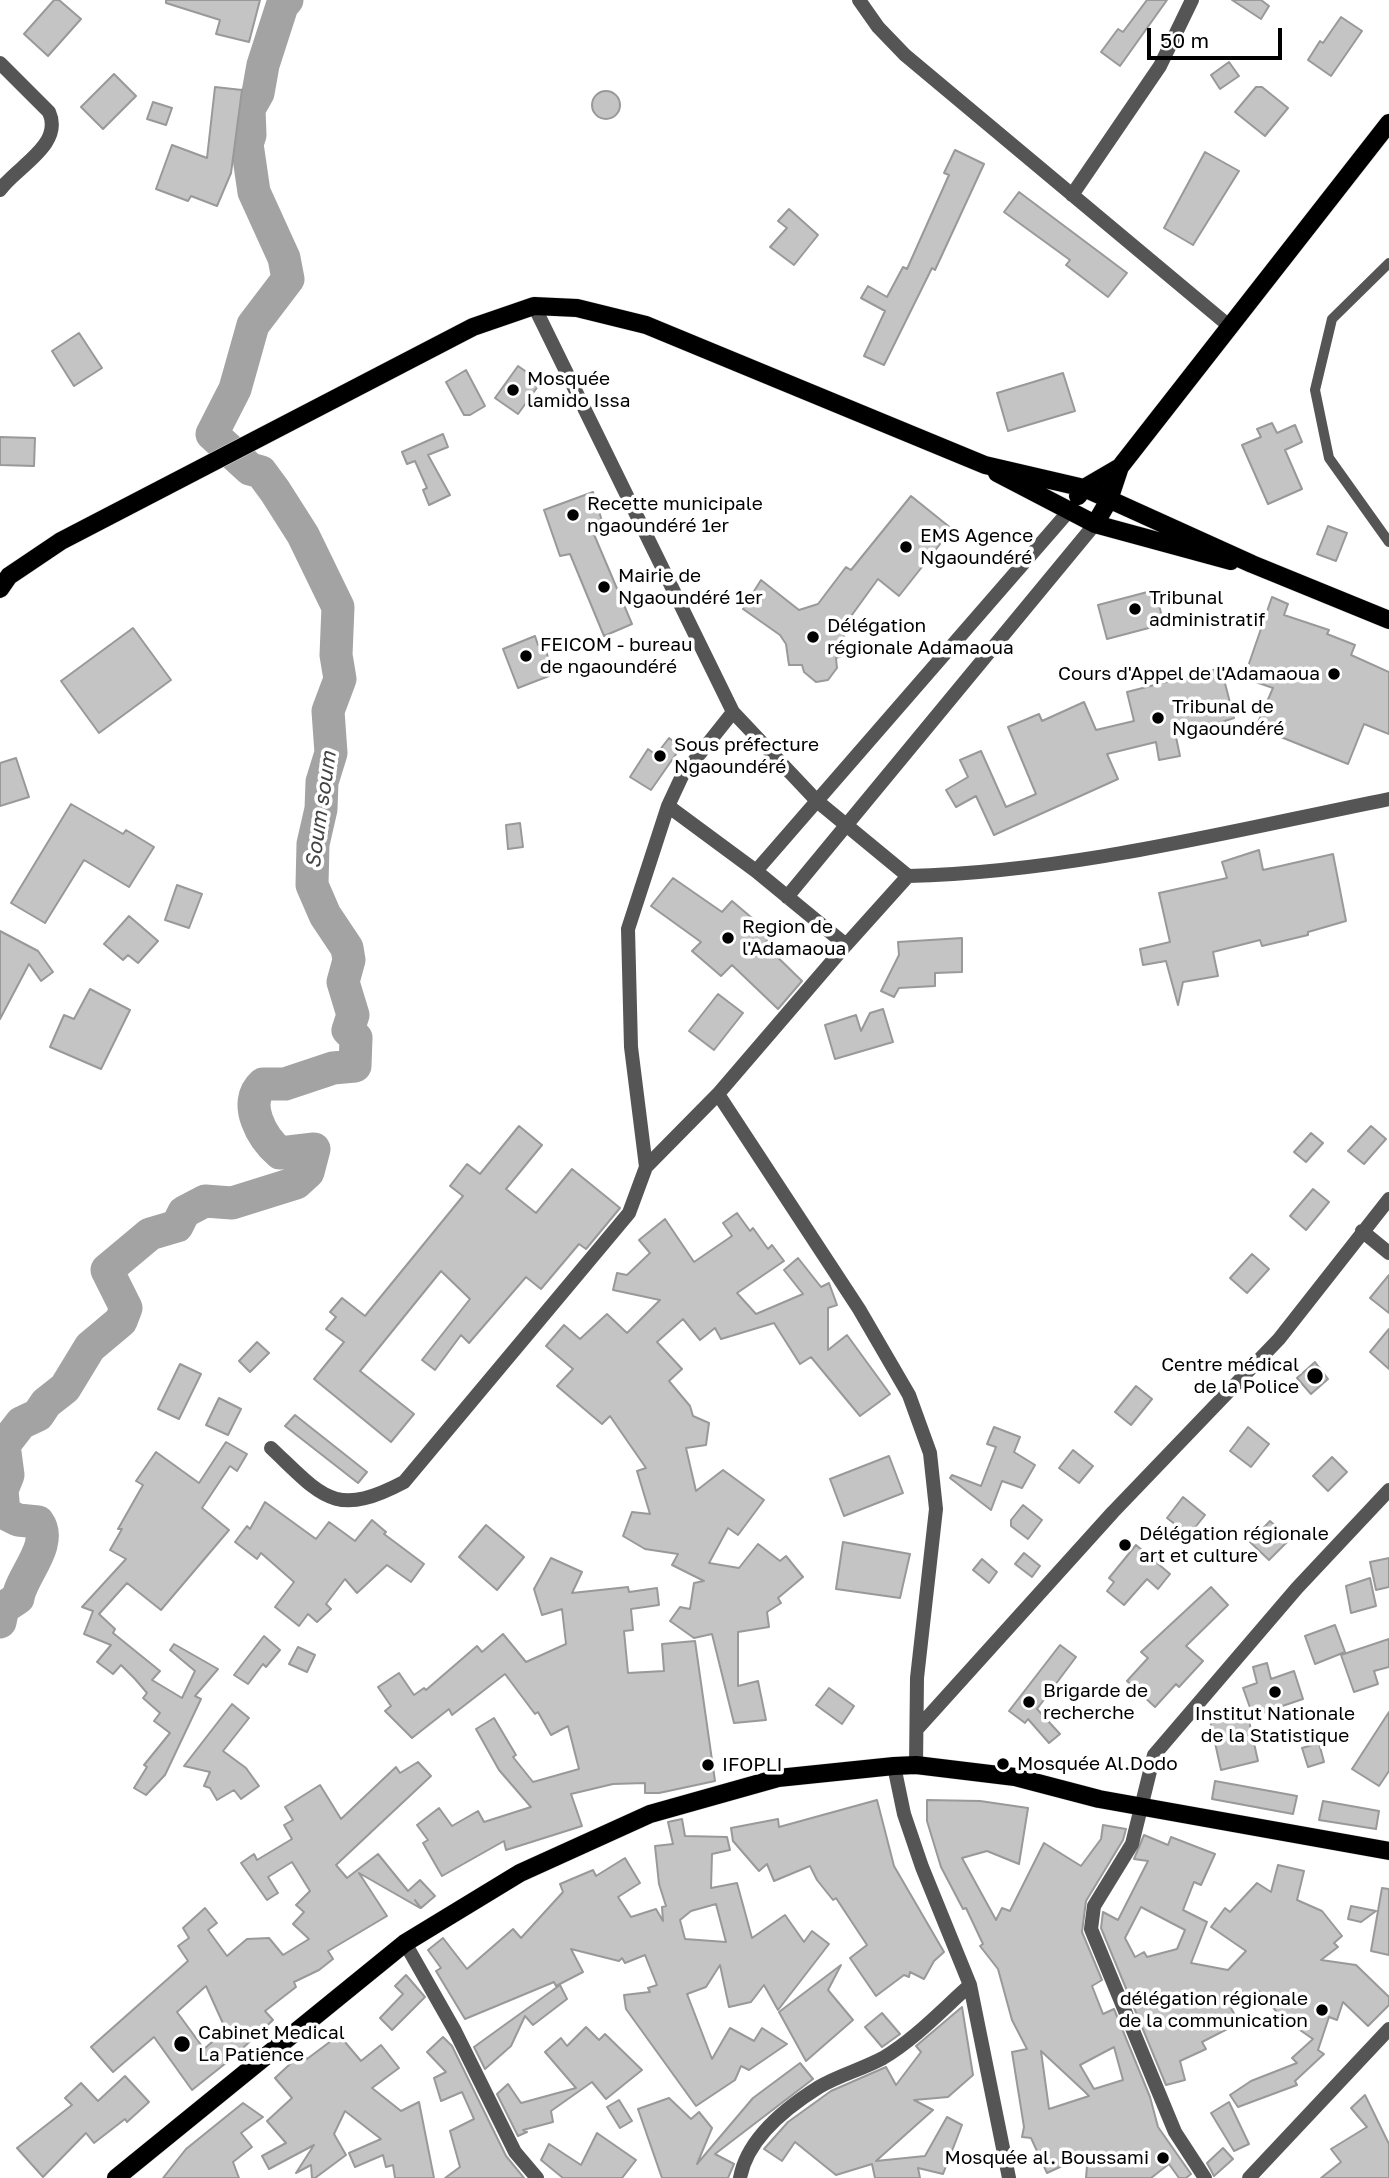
<!DOCTYPE html>
<html>
<head>
<meta charset="utf-8">
<style>
  body { margin:0 }
  #map { position:relative; width:1389px; height:2178px; overflow:hidden; background:#fff; font-family:"Golos Text",sans-serif }
  canvas { display:block }
  .scale { position:absolute; left:1147px; top:28px; width:135px; height:32px; box-sizing:border-box; border:4px solid #000; border-top:0; padding-left:9px; font-size:21px; line-height:24px; white-space:nowrap; color:#000; -webkit-text-stroke:5px #fff; paint-order:stroke }
</style>
</head>
<body>
<div id="map">
<canvas width="1389" height="2178"></canvas>
<div class="scale">50 m</div>
</div>
<script>
const g = document.querySelector('canvas').getContext('2d');
g.lineJoin = 'round';
function strokePath(path, color, width, dash) { g.strokeStyle = color; g.lineWidth = width; g.lineCap = dash ? 'butt' : 'round'; g.setLineDash(dash || []); g.stroke(path); }
function fillPath(path, color) { g.fillStyle = color; g.fill(path, 'evenodd'); }
function write(font, color, halo, rows, align = 'center') {
  g.font = font + ' "Golos Text",sans-serif'; g.lineWidth = 7; g.setLineDash([]); g.textBaseline = 'middle'; g.strokeStyle = halo; g.fillStyle = color; for (const [text, x, y, turn = 0] of rows) {
    g.save(); g.translate(x, y); g.rotate((+turn || 0) * Math.PI / 180); g.textAlign = isNaN(turn) ? turn : align; if (halo) g.strokeText(text, 0, 0); g.fillText(text, 0, 0); g.restore();
  }
}
const river = new Path2D(`
  M0 1622 3 1608 18 1598C21 1576 54 1544 38 1522L18 1520 4 1513 2 1490 8 1475 4 1445 21 1423 38 1415 46 1403 65 1388 90 1347 121 1321 126 1308 107 1270 150 1234 177 1226 184 1212 205 1201 232 1203 296 1183 308 1172 314 1149 280 1153C262 1138 242 1103 263 1084H285L333 1068 355 1066 356 1038 348 1030 353 1015 343 982 349 960 347 948 325 915 312 885 313 844 321 809 322 782 331 753 328 711 340 679 336 655 338 607 303 535 275 491 261 472 250 469 212 434 235 389 253 325 288 279 284 258 254 192 247 144 250 135 249 109 258 93 263 65 282 6 287 0`);
const building = new Path2D(`
  M54 0H59L81 19 48 56 24 34Z
  M166 0H260L249 42 216 34 220 20 166 3Z
  M1147 0H1167L1120 66 1101 52 1118 29 1123 32Z
  M1232 0H1261L1269 6 1261 19Z
  M1341 17 1362 31 1331 76 1308 60 1320 41 1323 43Z
  M1229 62 1239 76 1220 89 1211 75Z
  M114 74 136 96 103 129 81 107Z
  M215 87 242 90 231 173 217 206 191 196 188 201 156 189 172 145 207 158Z
  M1256 87H1262L1288 108 1265 136 1235 112Z
  M592 105a14 14 0 1 1 28 0a14 14 0 1 1-28 0Z
  M153 102 172 108 166 125 147 119Z
  M955 150 984 164 935 270 932 268 884 365 864 356 885 311 861 298 868 286 887 297 903 267 907 269 949 175 944 173Z
  M1205 152 1239 171 1193 245 1164 228Z
  M1019 192 1127 273 1108 297 1066 265 1070 260 1004 212Z
  M789 209 818 235 794 265 770 247 787 228 778 221Z
  M79 333 102 368 74 386 52 351Z
  M518 366 541 382 518 414 495 398Z
  M466 370 485 406 470 415H464L446 382Z
  M1063 373 1075 411 1008 431 997 393Z
  M1272 423 1277 433 1295 425 1302 442 1285 450 1302 489 1268 504 1242 445 1261 437 1257 429Z
  M443 434 448 447 428 455 450 495 429 505 423 490 427 488 415 461 407 464 402 452Z
  M0 437 35 438 34 466 0 465Z
  M593 492 602 521 590 525 632 624 604 636 570 554 560 556 544 510Z
  M911 496 952 529 899 596 878 579 849 619 843 632 848 654 836 658 837 668 828 680 816 682 804 672 802 665H789L786 644 780 635 743 609 761 580 799 610 818 604 846 567 851 570Z
  M1328 526 1347 533 1336 561 1317 554Z
  M1155 590 1164 624 1107 639 1098 605Z
  M1272 597 1288 604 1284 615 1329 630 1327 634 1355 645 1351 655 1389 672V734L1364 724 1348 764 1256 727 1273 688 1244 678Z
  M133 628 171 680 99 733 61 681Z
  M535 636 538 645 543 644 550 662 545 664 549 676 518 688 503 649Z
  M1221 668 1234 718 1176 737 1180 756 1159 760 1156 742 1107 754 1118 779 994 835 976 796 956 807 946 790 968 777 960 760 981 751 1006 807 1036 794 1008 727 1039 714 1042 721 1084 702 1096 730 1134 721 1127 692Z
  M669 738 681 747 651 790 630 777 648 749 656 755Z
  M16 758 29 797 0 806V763Z
  M71 804 123 834 126 830 154 847 129 887 84 860 45 923 11 903Z
  M520 823 523 847 508 849 506 825Z
  M1259 850 1263 870 1333 854 1346 921 1308 932V935L1262 946 1260 940 1213 952 1218 976 1183 982 1178 1005 1166 961 1143 965 1140 949 1170 942 1159 893 1227 878 1222 862Z
  M673 878 722 912 732 901 772 935 764 944 802 981 778 1009 732 965 721 976 692 951 701 942 651 906Z
  M177 885 202 894 189 928 165 920Z
  M129 916 158 941 138 963 128 955 123 960 104 944Z
  M0 931 38 951 53 972 41 981 29 964 0 1019Z
  M962 938V972L935 973V986L899 988 894 997 881 991 899 955 898 942Z
  M90 989 130 1010 101 1069 50 1047 64 1015 74 1019Z
  M718 994 743 1013 714 1050 689 1031Z
  M883 1009 893 1042 835 1059 825 1025 856 1015 861 1031 870 1013Z
  M519 1126 542 1145 506 1189 536 1213 572 1169 620 1208 586 1249 579 1244 541 1289 526 1277 469 1343 461 1335 435 1370 422 1360 470 1299 441 1271 360 1371 414 1414 391 1442 314 1379 344 1342 326 1329 336 1317 330 1312 342 1298 365 1316 463 1196 450 1186 467 1164 480 1174Z
  M1371 1126 1386 1139 1364 1164 1348 1151Z
  M1311 1133 1323 1143 1306 1162 1294 1152Z
  M1313 1189 1329 1202 1306 1230 1290 1216Z
  M737 1213 750 1231 753 1228 768 1249 772 1245 784 1261 737 1293 756 1314 803 1294 784 1270 798 1258 821 1287 829 1283 837 1305 828 1308V1350L847 1335 890 1394 860 1416 811 1357 800 1364 774 1323 721 1339 715 1328 700 1340 683 1319 657 1342 682 1369 669 1381 690 1406 693 1416 709 1423 706 1445 686 1448 696 1491 723 1470 764 1500 738 1535 728 1528 709 1563 739 1568 758 1544 780 1561 786 1556 803 1577 778 1598 781 1603 767 1612 769 1627 738 1632V1686L758 1681 766 1720 734 1723 712 1634 694 1638 670 1621 680 1607 690 1609 694 1583 704 1581 672 1565 678 1554 645 1549 623 1536 632 1512 650 1514 637 1471 646 1468 610 1416 602 1424 557 1386 573 1369 546 1346 564 1325 580 1339 607 1314 627 1333 660 1300 613 1290 617 1273 627 1275 650 1253 639 1240 665 1219 694 1262 732 1236 723 1223Z
  M1252 1254 1269 1269 1247 1293 1230 1278Z
  M1389 1275V1313L1370 1298Z
  M1389 1329V1369L1370 1352Z
  M257 1342 269 1353 250 1372 239 1361Z
  M1315 1362 1328 1379 1311 1394 1297 1378Z
  M180 1364 201 1374 179 1419 158 1409Z
  M1136 1386 1152 1399 1131 1425 1115 1412Z
  M219 1398 241 1409 228 1435 206 1425Z
  M295 1415 367 1472 358 1483 285 1426Z
  M994 1427 1020 1437 1014 1452 1035 1465 1022 1488 1002 1481 991 1510 950 1478 952 1475 981 1486 996 1447 987 1444Z
  M1248 1427 1269 1444 1251 1467 1230 1451Z
  M226 1442 247 1454 237 1471 230 1466 202 1508 229 1530 161 1610 127 1583 99 1614 115 1629 113 1633 160 1671 152 1680 182 1698 195 1671 170 1650 174 1644 218 1669 195 1696 201 1699 165 1775 146 1795 134 1788 147 1767 144 1765 170 1733 154 1721 160 1713 143 1698 147 1693 135 1679 121 1665 113 1674 97 1662 111 1645 84 1634 93 1611 82 1607 126 1559 110 1550 122 1529H118L143 1485 136 1481 156 1452 199 1483Z
  M1073 1450 1093 1466 1079 1483 1059 1468Z
  M889 1456 903 1493 844 1516 830 1479Z
  M1332 1457 1347 1472 1328 1491 1313 1476Z
  M1183 1497 1205 1515 1189 1535 1167 1518Z
  M265 1502 316 1539 329 1522 355 1541 372 1520 386 1532 384 1534 424 1564 411 1582 387 1565 357 1593 345 1579 326 1604 331 1609 317 1622 308 1614 299 1626 275 1607 294 1582 261 1553 257 1559 235 1542 247 1526 250 1529Z
  M1023 1505 1042 1520 1028 1539 1011 1526V1520Z
  M1270 1521 1290 1539 1269 1560 1250 1542Z
  M486 1525 524 1557 497 1590 459 1557Z
  M843 1542 910 1554 900 1598 836 1589Z
  M1136 1545 1170 1574 1158 1589 1147 1579 1124 1605 1107 1591 1114 1582 1109 1578Z
  M1024 1553 1040 1566 1032 1577 1015 1564Z
  M551 1558 582 1572 572 1593 628 1587 629 1592 657 1588 659 1605 631 1609 633 1630 624 1631 628 1673 664 1671 662 1644 695 1641 715 1781 659 1793H645V1783L613 1784 571 1794 582 1826 506 1850 504 1841 442 1876 423 1843 428 1840 417 1825 439 1808 452 1826 478 1811 484 1822 531 1807 499 1770 476 1729 494 1718 516 1755 513 1757 533 1782 579 1769 568 1726 551 1735 538 1712 535 1714 505 1674 452 1715 449 1709 412 1738 385 1711 391 1706 378 1687 399 1673 414 1695 424 1688 426 1690 477 1646 482 1652 503 1634 526 1662 566 1644 562 1609 542 1615 534 1589Z
  M1389 1558V1587L1376 1590 1370 1562Z
  M982 1559 997 1572 989 1583 973 1570Z
  M1370 1578 1376 1606 1351 1613 1346 1586Z
  M1211 1587 1228 1605 1186 1646 1203 1661 1179 1687 1176 1684 1155 1707 1127 1681 1148 1658 1141 1652Z
  M1335 1625 1345 1652 1315 1664 1305 1636Z
  M264 1636 280 1650 266 1667 263 1664 248 1684 234 1675Z
  M1389 1639V1667L1374 1671 1378 1684 1354 1692 1341 1655Z
  M1060 1645 1076 1657 1037 1709 1060 1734 1049 1743 1028 1719 1025 1723 1009 1711Z
  M298 1647 315 1655 307 1672 289 1664Z
  M1267 1663 1271 1679 1294 1671 1303 1699 1253 1716 1243 1688 1257 1683 1253 1667Z
  M829 1688 854 1706 842 1724 816 1705Z
  M232 1704 249 1718 223 1751 246 1768 259 1786 241 1799 234 1790 217 1800 210 1788 204 1786 210 1772 184 1766Z
  M1247 1712 1258 1761 1221 1770 1210 1720Z
  M1389 1712V1771L1379 1786 1352 1769Z
  M1319 1743 1324 1762 1308 1767 1302 1748Z
  M418 1762 431 1776 336 1865 347 1878 378 1854 408 1891 420 1880 435 1896 421 1908 415 1900 420 1908 359 1873 387 1916 328 1951 333 1959 319 1970 294 1982 296 1987 265 2011 273 2020 231 2059 192 2090 154 2037 113 2072 91 2047 188 1961 178 1946 189 1938 183 1928 205 1908 217 1923 208 1930 227 1956 247 1939 269 1938 283 1955 309 1939 293 1924 304 1912 296 1905 310 1891 292 1862 268 1877 278 1893 267 1900 241 1863 254 1854 257 1860 292 1839 284 1825 293 1820 285 1807 320 1785 341 1819 396 1767 400 1773ZM206 1986 226 2030 204 2049 177 2012Z
  M1215 1781 1297 1796 1293 1814 1212 1799Z
  M877 1800 894 1866 944 1952 934 1961 924 1979 910 1972 909 1977 904 1975 876 1996 850 1958 867 1945 836 1898 833 1900 817 1880 810 1866 774 1881 767 1864 759 1871 733 1841 731 1828 778 1819 779 1827Z
  M927 1800 980 1801 1028 1808 1019 1864 987 1851 962 1858 996 1920 1002 1908 1010 1911 1044 1843 1081 1866 1101 1839 1103 1825 1126 1829 1123 1840 1086 1901 1082 1932 1102 1980 1092 1986 1103 2014 1114 2009 1150 2097 1158 2127 1191 2174 1186 2178H1179L1169 2164 1151 2178H1086L1088 2154 1047 2173 1031 2138 1022 2137 1024 2127 1012 2052 1027 2049 1012 2020 998 1969 980 1946 983 1944 966 1908 963 1909 941 1867 927 1821ZM1114 2047 1123 2080 1094 2089 1080 2065ZM1041 2051 1084 2091 1089 2096 1049 2109Z
  M1323 1801 1379 1811 1376 1829 1319 1820Z
  M682 1819 685 1836 727 1837 730 1850 712 1854 711 1888 737 1883 752 1938 785 1915 804 1942 812 1931 829 1944 778 2010 764 1985 751 2002 729 2007 720 1965 706 1987 687 1994 712 2059 730 2028 754 2041 762 2028 787 2044 749 2070 741 2066 735 2080 696 2106 626 2009 624 1995 650 1992 648 1988 657 1985 645 1955 625 1963 622 1958 619 1961 571 1949 583 1972 556 1986 554 1982 465 2019 436 1971 441 1968 428 1950 443 1938 467 1969 513 1929 521 1938 563 1892 560 1884 593 1870 596 1876 625 1858 640 1883 618 1897 631 1917 656 1909 663 1921 662 1907 666 1906 659 1884 655 1846 673 1844 668 1822ZM716 1904 726 1942 685 1939 680 1920 691 1911Z
  M1144 1835 1168 1845 1171 1837 1215 1854 1201 1885 1194 1882 1183 1910 1207 1922 1191 1963 1228 1970 1246 1951 1211 1927 1225 1908 1230 1912 1257 1883 1271 1892 1278 1865 1304 1871 1297 1900 1322 1911 1342 1936 1334 1943 1338 1947 1321 1960 1356 1965 1389 1997V2005L1368 2026 1343 2002 1337 2020 1329 2017 1318 2050 1324 2054 1295 2081 1297 2085 1238 2107 1230 2095 1251 2081 1297 2063 1292 2058 1313 2039 1275 2013 1276 2011 1259 1991 1231 2008 1239 2023 1202 2042 1206 2049 1180 2061 1185 2080 1166 2085 1101 1928 1103 1912 1118 1920 1148 1861 1134 1859ZM1141 1907 1185 1930 1177 1949 1147 1957 1144 1952 1135 1957 1125 1938Z
  M1382 1888 1389 1889V1955L1371 1951Z
  M1351 1906 1376 1911 1361 1922 1348 1919Z
  M841 1965 828 1990 853 2020 806 2061 779 2012Z
  M406 1975 425 1997 392 2030 380 2018 403 1994 395 1986Z
  M560 1985 567 1999 533 2025 525 2016 511 2046 485 2069 474 2047Z
  M962 2007 973 2075 948 2097 914 2100 933 2110 876 2161 925 2156 947 2117 962 2125 943 2174 918 2168 920 2178H875L872 2164 836 2175 795 2142 782 2161 764 2149 788 2122 831 2091 886 2067 896 2085 921 2052 916 2046Z
  M882 2013 900 2034 882 2047 865 2027Z
  M586 2027 599 2040 605 2034 642 2070 606 2099 592 2082 551 2111 553 2122 523 2130 527 2132 518 2136 497 2094 508 2084 521 2103 576 2088 545 2052 561 2038 567 2046Z
  M339 2035 361 2061 381 2045 399 2068 372 2088 401 2111 419 2102 434 2178H395L393 2165 386 2167 383 2155 355 2167 349 2153 381 2139 345 2111 334 2134 346 2155 315 2178H312L311 2165 296 2173 314 2145 269 2169 262 2156 286 2143 267 2121 292 2098 275 2078 302 2053 307 2059Z
  M443 2037 452 2046 506 2156 524 2178H445L460 2167 450 2131 474 2119 462 2092 441 2101 434 2078 446 2072 427 2052Z
  M800 2063 813 2079 715 2154 734 2164 728 2178H662L638 2109 669 2098 691 2119 699 2112 712 2128 697 2164 753 2098Z
  M125 2076 149 2102 127 2122 125 2119 94 2143 86 2133 43 2177 17 2148 72 2105 65 2098 81 2083 98 2101Z
  M1365 2095 1389 2144V2178H1321L1341 2162 1331 2149 1367 2127 1351 2108Z
  M619 2100 632 2121 620 2128 607 2107Z
  M1229 2102 1249 2144 1234 2151 1211 2113Z
  M243 2103 263 2117 241 2133 252 2147 233 2162 239 2178H163L186 2149Z
  M597 2133 636 2160 622 2178H563L541 2160 549 2144 581 2165Z
  M1223 2148 1233 2159 1214 2176 1207 2163Z`);
const service = new Path2D(`
  M1389 263 1332 319 1315 390 1329 458 1389 542`);
const minor = new Path2D(`
  M859 0 878 27 905 55 1228 325
  M0 63 49 112C64 145 16 167 0 190
  M1072 195 1160 66 1192 0
  M534 306 733 712 817 801 908 876C1071 872 1230 831 1389 799
  M733 712 682 776 668 806 756 871 846 945 908 876
  M756 871 1069 511
  M787 897 1095 524
  M846 945 718 1094 859 1309 909 1395 930 1453 936 1509 917 1678 916 1765
  M646 1167 631 1047 628 929 668 806
  M1362 1231 1389 1253
  M271 1448C322 1496 334 1519 404 1482L629 1213 646 1167 718 1094
  M917 1729 1113 1512 1279 1339 1389 1199
  M894 1766 904 1814 922 1867 970 1985 1009 2178
  M405 1943 455 2031 515 2152 537 2178
  M740 2178C747 2139 787 2107 819 2087 839 2075 863 2069 883 2058 915 2039 943 2009 970 1985
  M1205 2178 1175 2132 1091 1929 1094 1906 1132 1844 1154 1755 1297 1588 1389 1490
  M1249 2178 1389 2029`);
const primary = new Path2D(`
  M997 473 1095 524 1231 561
  M1078 496 1084 488 1120 467
  M1095 524 1109 500 1120 467 1389 123
  M0 589 9 576 61 541 473 327 534 306 577 308 646 325 985 465 1084 488 1252 564 1389 620
  M116 2178 405 1943 520 1873 650 1814 778 1778 894 1766 916 1765 1015 1777 1099 1799 1389 1851`);
const markers = [
  [513,390,7,"#000"],
  [573,515,7,"#000"],
  [906,547,7,"#000"],
  [604,587,7,"#000"],
  [1135,609,7,"#000"],
  [813,637,7,"#000"],
  [526,656,7,"#000"],
  [1334,674,7,"#000"],
  [1158,718,7,"#000"],
  [660,756,7,"#000"],
  [728,938,7,"#000"],
  [1315,1376,9,"#000"],
  [1125,1545,7,"#000"],
  [1275,1692,7,"#000"],
  [1029,1702,7,"#000"],
  [1003,1764,7,"#000"],
  [708,1765,7,"#000"],
  [1322,2010,7,"#000"],
  [182,2044,9,"#000"],
  [1163,2158,7,"#000"]
];
const poiNames = [
  ["Mosquée",527,379],
  ["lamido Issa",527,401],
  ["Recette municipale",587,504],
  ["ngaoundéré 1er",587,526],
  ["EMS Agence",920,536],
  ["Ngaoundéré",920,558],
  ["Mairie de",618,576],
  ["Ngaoundéré 1er",618,598],
  ["Tribunal",1149,598],
  ["administratif",1149,620],
  ["Délégation",827,626],
  ["régionale Adamaoua",827,648],
  ["FEICOM - bureau",540,645],
  ["de ngaoundéré",540,667],
  ["Cours d'Appel de l'Adamaoua",1320,674,"right"],
  ["Tribunal de",1172,707],
  ["Ngaoundéré",1172,729],
  ["Sous préfecture",674,745],
  ["Ngaoundéré",674,767],
  ["Region de",742,927],
  ["l'Adamaoua",742,949],
  ["Centre médical",1299,1365,"right"],
  ["de la Police",1299,1387,"right"],
  ["Délégation régionale",1139,1534],
  ["art et culture",1139,1556],
  ["Brigarde de",1043,1691],
  ["recherche",1043,1713],
  ["Institut Nationale",1275,1714,"center"],
  ["de la Statistique",1275,1736,"center"],
  ["Mosquée Al.Dodo",1017,1764],
  ["IFOPLI",722,1765],
  ["délégation régionale",1308,1999,"right"],
  ["de la communication",1308,2021,"right"],
  ["Cabinet Medical",198,2033],
  ["La Patience",198,2055],
  ["Mosquée al. Boussami",1149,2158,"right"]
];
const waterNames = [
  ["Soum soum",321,810,-82]
];
strokePath(river, '#a3a3a3', 33);
fillPath(building, '#c4c4c4');
strokePath(building, '#999', 2);
strokePath(primary, '#dbdbdb', 19);
strokePath(service, '#555', 10);
strokePath(minor, '#555', 14);
strokePath(primary, '#000', 18);
for (const [x, y, r, color] of markers) { const dot = new Path2D(); dot.arc(x, y, r, 0, 2 * Math.PI); g.fillStyle = color; g.fill(dot); strokePath(dot, '#fff', 2.5); }
write('19px', '#000', '#fff', poiNames, 'left');
write('italic 21px', '#444', '#fff', waterNames);
</script>
</body>
</html>
